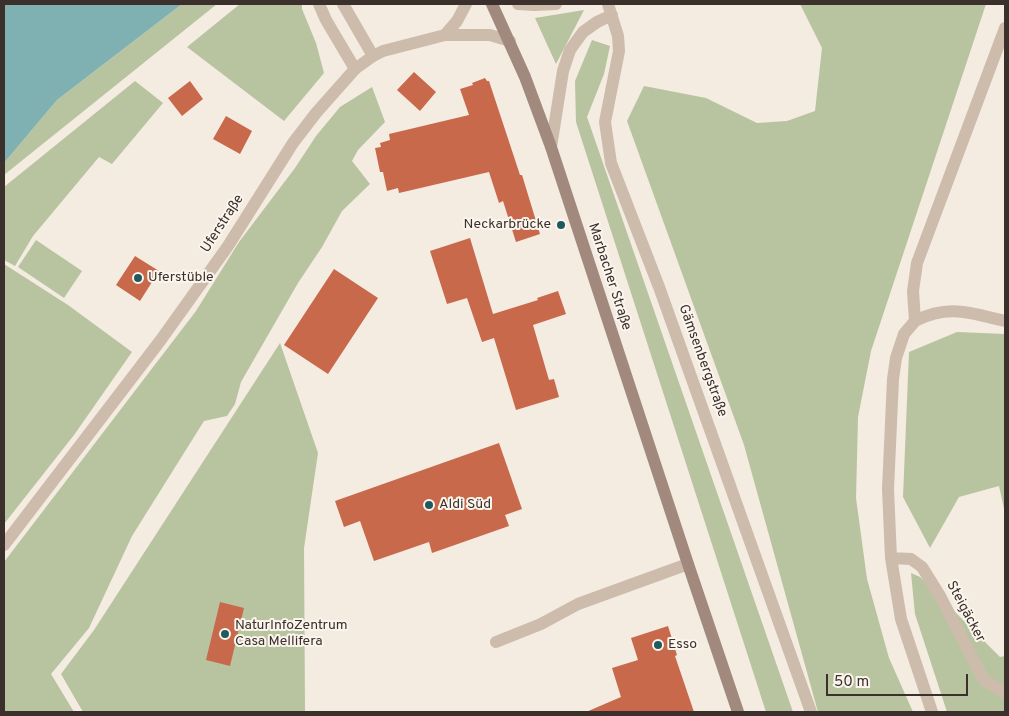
<!DOCTYPE html>
<html>
<head>
<meta charset="utf-8">
<style>
  body { margin:0 }
  #map { position:relative; width:1009px; height:716px; overflow:hidden; background:#f4ebe1; font-family:Overpass,sans-serif }
  canvas { display:block }
  .frame { position:absolute; inset:0; border:5px solid #3b302b; pointer-events:none }
  .scale { position:absolute; left:826px; top:674px; width:142px; height:22px; box-sizing:border-box; border:2px solid #3b302b; border-top:0; padding-left:6px; font-size:15px; line-height:18px; white-space:nowrap; color:#3b302b; -webkit-text-stroke:4px #fbf5ee; paint-order:stroke }
</style>
</head>
<body>
<div id="map">
<canvas width="1009" height="716"></canvas>
<div class="frame"></div>
<div class="scale">50 m</div>
</div>
<script>
const g = document.querySelector('canvas').getContext('2d');
g.lineJoin = 'round';
function fillPath(path, color) { g.fillStyle = color; g.fill(path, 'evenodd'); }
function strokePath(path, color, width, dash) { g.strokeStyle = color; g.lineWidth = width; g.lineCap = dash ? 'butt' : 'round'; g.setLineDash(dash || []); g.stroke(path); }
function write(font, color, halo, rows, align = 'center') {
  g.font = font + ' Overpass,sans-serif'; g.lineWidth = 4; g.setLineDash([]); g.textBaseline = 'middle'; g.strokeStyle = halo; g.fillStyle = color; for (const [text, x, y, turn = 0] of rows) {
    g.save(); g.translate(x, y); g.rotate((+turn || 0) * Math.PI / 180); g.textAlign = isNaN(turn) ? turn : align; if (halo) g.strokeText(text, 0, 0); g.fillText(text, 0, 0); g.restore();
  }
}
const green = new Path2D(`
  M182 4H217L4 175V163L57 100Z
  M240 4H302V9L316 43 324 73 284 121 187 47Z
  M800 4H986L871 351 858 417 856 498 867 579 889 658 913 712H818L744 445 627 121 644 86 706 98 757 123 787 121 815 111 822 48Z
  M584 10 556 64 535 18Z
  M592 40 610 46 604 74 587 117 793 712H766L576 122 575 81Z
  M135 81 163 103 112 164 99 157 33 236 15 266 4 260V187Z
  M372 87 385 122 358 150 352 161 370 184 342 211 322 247 298 283 241 382 235 404 227 416 204 421 132 536 89 628 51 674 74 712H4V562L196 311 239 242 295 168 316 136 340 107Z
  M36 240 82 271 64 298 18 267Z
  M4 264 68 305 132 352 74 435 4 524Z
  M957 332 1005 334V513L999 486 959 497 930 548 903 497 909 352Z
  M280 343 318 453 304 548 305 712H83L61 674 94 630Z
  M911 573 920 577 1000 657 1005 656V712H947L915 614Z`);
const water = new Path2D(`
  M4 4H182L57 100 4 163Z`);
const building = new Path2D(`
  M414 72 436 92 420 111 397 90Z
  M485 78 487 81H489L520 175H522L540 234 516 242 503 201 499 203 489 172 399 193 398 188 387 191 383 172H380L375 148 381 147 380 143 390 140 389 134 469 115 460 89 473 85 472 83Z
  M190 81 203 99 182 116 168 98Z
  M226 116 252 131 240 154 213 139Z
  M470 238 493 314 538 300 537 298 558 291 566 314 533 325 549 380 554 379 559 397 516 410 494 338 482 342 467 298 447 304 430 251Z
  M135 256 159 271 140 301 116 285Z
  M334 269 378 298 328 374 284 345Z
  M499 443 522 509 505 515 509 526 432 553 429 542 374 561 360 521 344 527 335 501Z
  M220 602 244 608 230 666 206 660Z
  M668 626 677 655 675 656 694 712H586L621 697 612 668 638 660 631 638Z`);
const minor = new Path2D(`
  M319 4 326 20 355 69
  M343 4 373 56
  M518 4 534 5 556 4
  M608 4 618 36 619 51 605 122 611 163 659 287 811 712
  M551 147 563 71 570 50 583 32 597 22 612 15
  M915 321C949 304 970 313 1005 321
  M891 558 911 559 922 567 940 596 984 680 1005 693
  M496 642 541 624 578 604 688 564
  M932 712 901 619 891 558 888 489 893 379 896 358 904 334 915 321 913 291 917 263 1005 28`);
const tertiary = new Path2D(`
  M445 35 457 21 466 4
  M4 545 160 341 228 246 293 143 316 113 355 69 373 56 383 51 445 35H490L510 41`);
const secondary = new Path2D(`
  M492 4 525 77 551 147 688 564 738 712`);
const markers = [
  [561,225,5,"#1f5a5e"],
  [138,278,5,"#1f5a5e"],
  [429,505,5,"#1f5a5e"],
  [225,634,5,"#1f5a5e"],
  [658,645,5,"#1f5a5e"]
];
const streetNames = [
  ["Uferstraße",223,224,-57],
  ["Marbacher Straße",609,277,72],
  ["Gämsenbergstraße",702,361,70],
  ["Steigäcker",965,612,62]
];
const poiNames = [
  ["Neckarbrücke",551,225,"right"],
  ["Uferstüble",148,278],
  ["Aldi Süd",439,505],
  ["NaturInfoZentrum",235,626],
  ["Casa Mellifera",235,642],
  ["Esso",668,645]
];
fillPath(green, '#b8c4a0');
fillPath(water, '#7fb0b2');
fillPath(building, '#c8694b');
strokePath(minor, '#cdbbac', 12);
strokePath(tertiary, '#cdbbac', 12);
strokePath(secondary, '#a18a7d', 12);
for (const [x, y, r, color] of markers) { const dot = new Path2D(); dot.arc(x, y, r, 0, 2 * Math.PI); g.fillStyle = color; g.fill(dot); strokePath(dot, '#fbf5ee', 2); }
write('14px', '#3b302b', '#fbf5ee', streetNames);
write('14px', '#3b302b', '#fbf5ee', poiNames, 'left');
</script>
</body>
</html>
